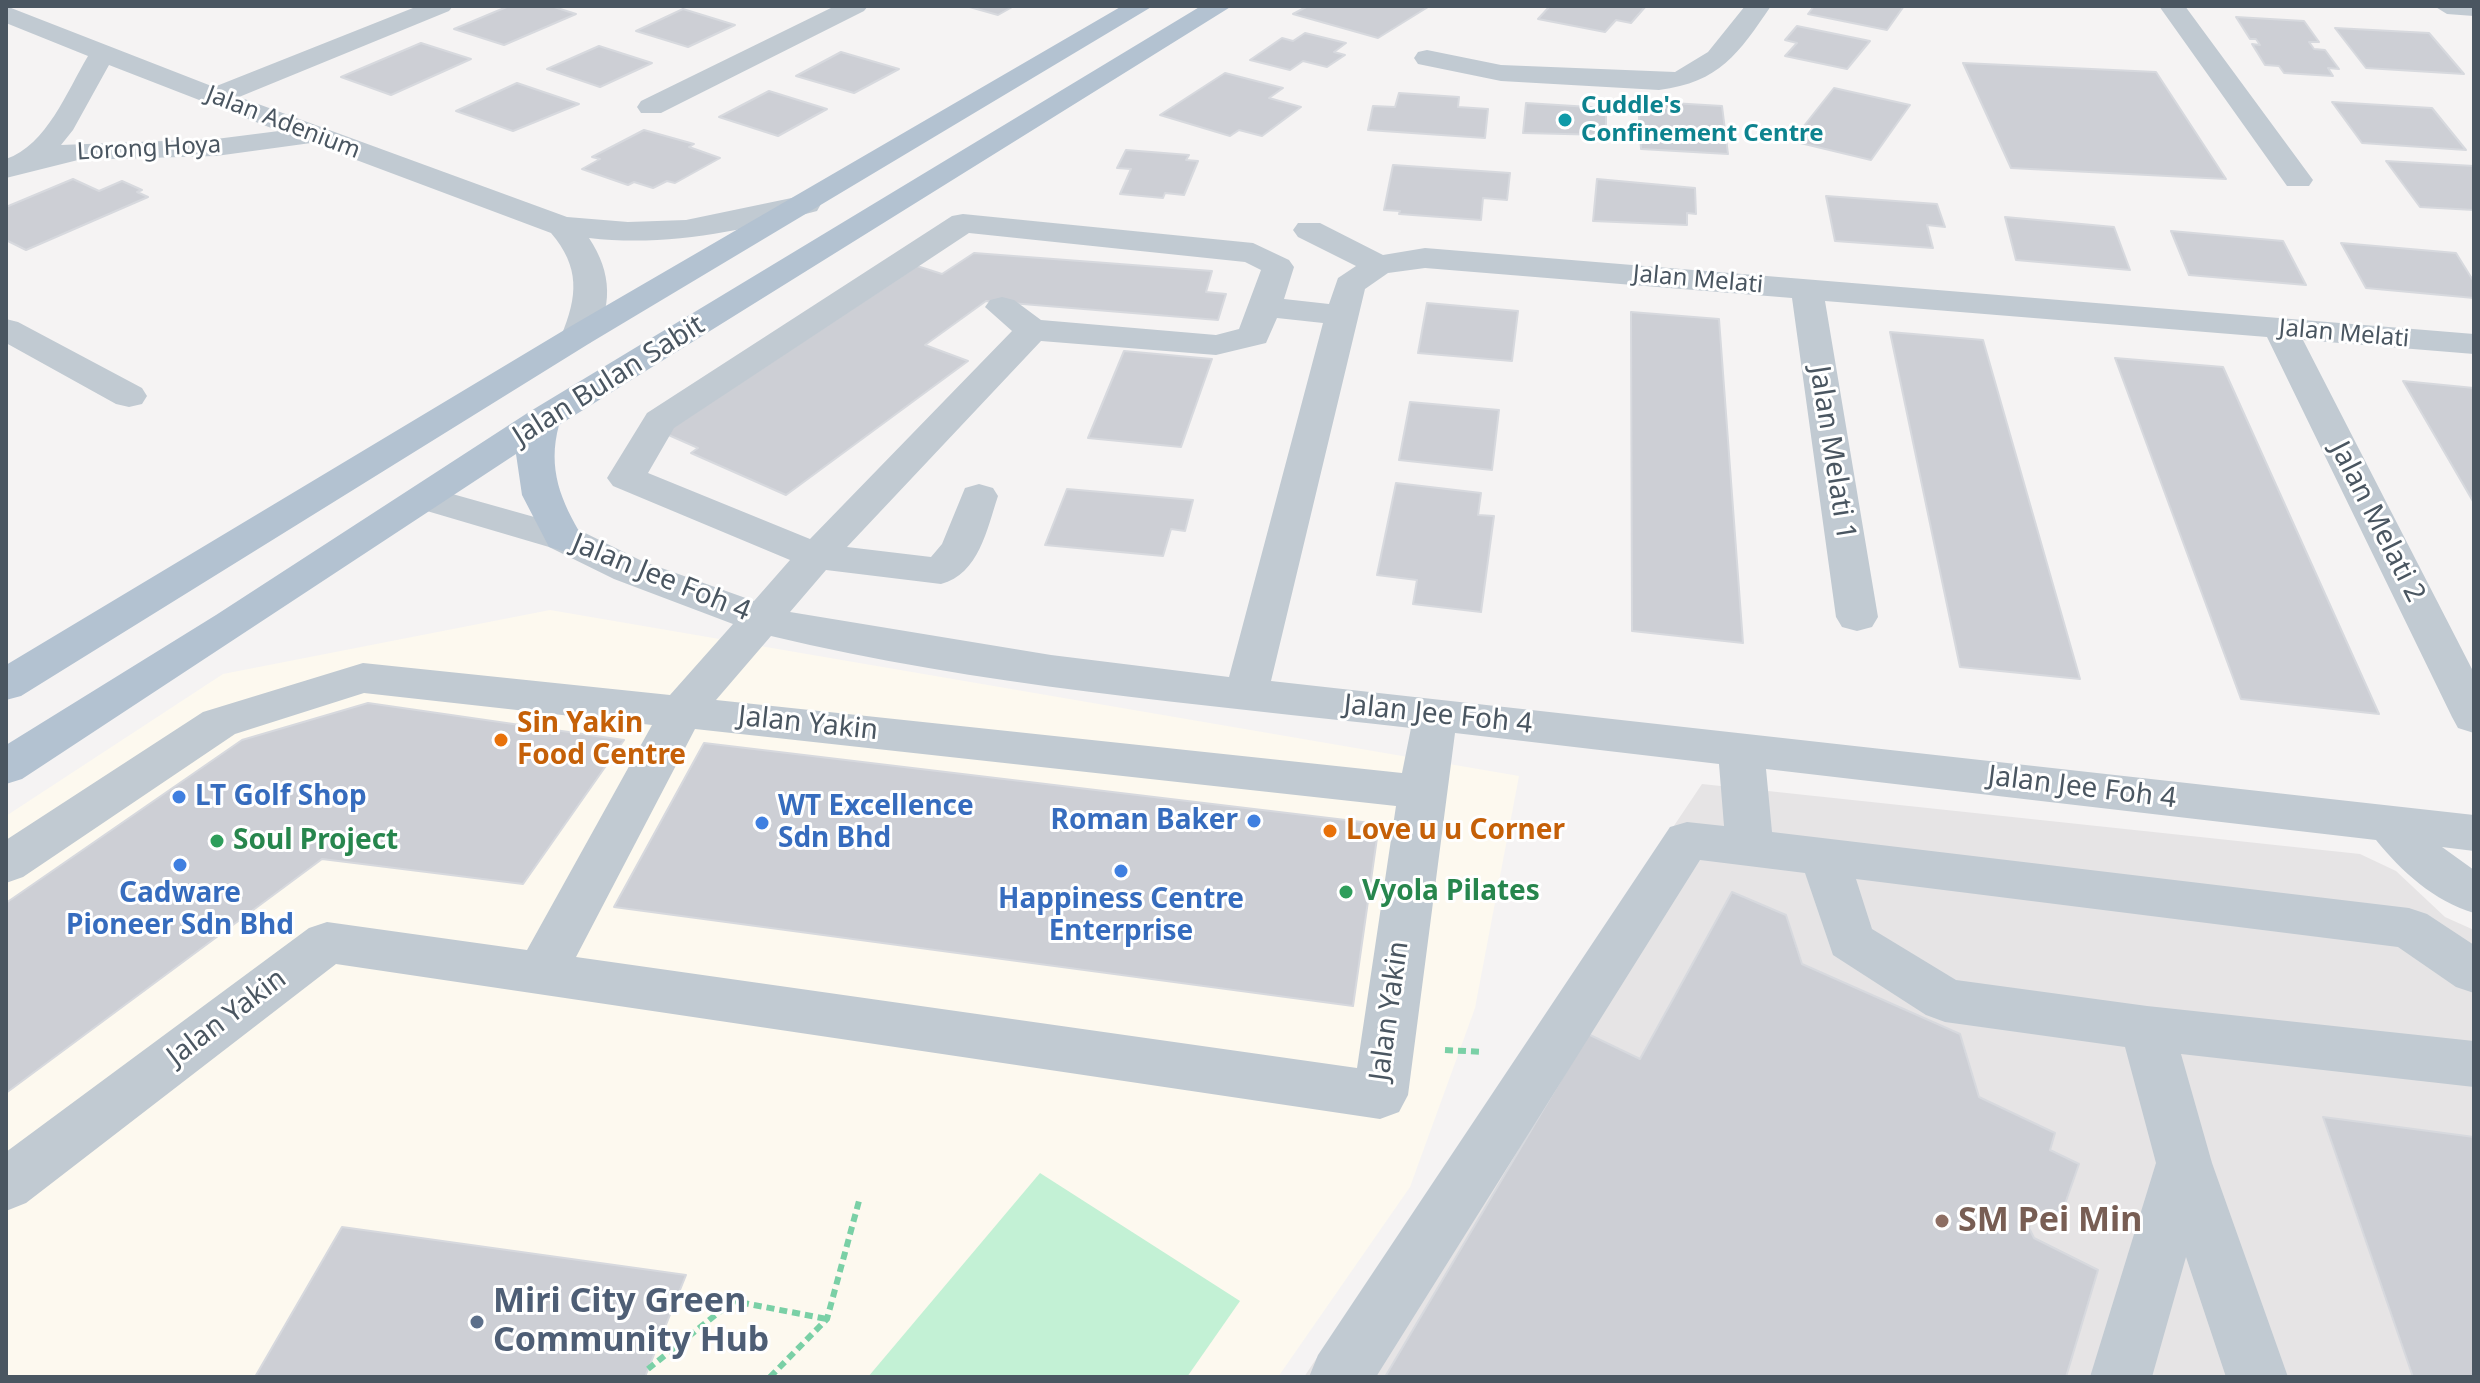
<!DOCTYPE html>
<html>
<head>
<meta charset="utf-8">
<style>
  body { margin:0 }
  #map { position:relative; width:2480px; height:1383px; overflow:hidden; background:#f5f3f3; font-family:"Noto Sans",sans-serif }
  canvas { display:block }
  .frame { position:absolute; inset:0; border:8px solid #4a5661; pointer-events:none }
</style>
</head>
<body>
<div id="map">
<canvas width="2480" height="1383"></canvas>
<div class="frame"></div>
</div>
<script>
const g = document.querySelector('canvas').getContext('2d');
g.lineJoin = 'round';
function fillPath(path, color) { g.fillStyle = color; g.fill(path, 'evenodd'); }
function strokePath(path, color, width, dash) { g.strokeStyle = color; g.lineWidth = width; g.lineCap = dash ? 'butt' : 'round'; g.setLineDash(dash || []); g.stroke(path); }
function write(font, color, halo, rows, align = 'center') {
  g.font = font + ' "Noto Sans",sans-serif'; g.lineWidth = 6; g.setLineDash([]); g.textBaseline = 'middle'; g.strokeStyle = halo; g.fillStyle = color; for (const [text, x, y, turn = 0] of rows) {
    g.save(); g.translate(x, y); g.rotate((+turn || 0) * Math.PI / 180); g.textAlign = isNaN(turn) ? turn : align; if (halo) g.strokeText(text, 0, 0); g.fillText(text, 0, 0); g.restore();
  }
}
const commercial = new Path2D(`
  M550 610 1519 776 1475 1008 1410 1187 1278 1377H6V816L223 674Z`);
const education = new Path2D(`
  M1702 784 2360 854 2396 871 2445 917 2474 930V1377H1304Z`);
const green = new Path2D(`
  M1040 1173 1240 1301 1187 1377H868Z`);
const building = new Path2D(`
  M509 6H551L576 14 504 45 454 29Z
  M966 6H1014L998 15Z
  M1308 6H1425L1428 7 1378 38 1293 14Z
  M1550 6H1646L1631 23 1616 20 1605 32 1538 19Z
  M1814 6H1904L1887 30 1808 14Z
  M683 9 735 25 688 47 636 31Z
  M2236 17 2304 21 2319 42H2309L2314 49 2325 50 2339 69 2328 68 2333 76 2284 73 2279 66 2265 65 2252 44 2260 45 2256 39H2250Z
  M1797 26 1870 41 1847 69 1785 56 1797 43 1785 40Z
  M2335 28 2429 33 2464 74 2366 68Z
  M1305 33 1346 43 1334 52 1345 55 1327 67 1303 61 1290 70 1250 60 1282 38 1293 41Z
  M421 43 471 59 391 95 341 77Z
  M599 46 652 63 600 87 547 69Z
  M841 52 899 69 854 93 796 76Z
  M1963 63 2156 72 2226 179 2011 168Z
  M1225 73 1283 88 1269 98 1301 107 1262 136 1239 130 1230 136 1160 115Z
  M517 83 579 104 513 131 456 111Z
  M1834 88 1910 105 1871 160 1792 141Z
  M769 91 827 109 778 136 719 117Z
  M1399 93 1459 97 1458 107 1488 109 1485 138 1368 130 1373 106 1395 107Z
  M1638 101 1722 106 1728 154 1641 149Z
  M2332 102 2432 108 2466 150 2362 143Z
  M1526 103 1606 108V135L1523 133Z
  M644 130 694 144 689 147 720 158 675 183 667 181 653 188 634 182 628 185 582 169 600 159 592 157Z
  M1126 150 1189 155 1186 160 1198 161 1184 195 1165 193 1163 198 1120 194 1131 169 1117 168Z
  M2386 161 2474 166V210L2420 207Z
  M1393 165 1510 173 1507 200 1483 198 1481 220 1399 214 1400 211 1384 210Z
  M73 179 99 191 122 181 142 190 137 192 148 197 26 250 6 240V207Z
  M1597 179 1695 188 1696 214 1687 213V225L1593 221Z
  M1826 196 1937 204 1945 227 1927 225 1933 248 1835 241Z
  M2005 217 2114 227 2130 270 2016 260Z
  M2171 231 2283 241 2306 285 2189 275Z
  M2341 243 2456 253 2474 282V298L2366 288Z
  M974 253 1212 271 1206 292 1226 294 1218 320 986 301 925 345 968 361 786 495 691 453 698 448 664 433 917 266 942 274Z
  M1427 303 1518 311 1512 361 1418 353Z
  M1631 312 1719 319 1743 643 1632 631Z
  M1890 332 1983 340 2080 679 1960 667Z
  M1124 351 1212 359 1181 447 1088 438Z
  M2115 358 2223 367 2379 714 2241 699Z
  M2403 381 2474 388V503Z
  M1410 402 1499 410 1492 470 1399 460Z
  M1396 483 1481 493 1478 515 1494 516 1481 612 1413 604 1417 580 1377 575Z
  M1067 489 1193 500 1185 531 1171 529 1163 556 1045 545Z
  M368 703 624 740 523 884 322 859 6 1093V903L242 740Z
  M704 743 1379 824 1353 1006 614 907Z
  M1732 892 1786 915 1802 964 1960 1034 1979 1097 2055 1133 2050 1150 2079 1164 2059 1221 2036 1209 2029 1228 2034 1238 2098 1270 2066 1377H1385L1588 1034 1640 1059Z
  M2323 1117 2474 1137V1377H2413Z
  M342 1227 686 1275 645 1377H255Z`);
const path = new Path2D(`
  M1445 1050 1483 1052
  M648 1369 733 1301 827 1319
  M770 1377 827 1319 859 1201`);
const minor = new Path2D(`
  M6 6 214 87 418 6H453L449 11 239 97 567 217 628 222 686 220 806 195 817 197 821 204 817 211C741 231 667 247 589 238 612 272 614 309 590 343L578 346 566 343 561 336C578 296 580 267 551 233L311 143 216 156 78 160 6 178V159C47 145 67 91 88 56L6 23ZM109 65 279 131 216 139 61 145 73 130Z
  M835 6H868L864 11 661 113H641L637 107 641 101Z
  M1745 6H1771C1738 54 1720 82 1659 90L1501 81 1418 64 1414 58 1418 52 1427 50 1501 65 1675 72 1708 52Z
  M2159 6H2185L2313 180 2309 186H2287Z
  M2434 6H2474V16L2447 14Z
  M963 214 1253 243 1289 260 1294 267 1284 299 1329 304 1338 278 1356 266 1298 237 1293 230 1298 223H1320L1383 255 1425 248 2474 334V354L2303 340 2474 673V733L2458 728 2452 717 2267 337 1825 301 1878 617 1872 627 1857 631 1842 627 1836 617 1792 298 1425 268 1388 273 1365 289 1271 681 2474 815V851L2442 847 2474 870V913C2434 901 2402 872 2376 840L1766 769 1772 832 2409 908 2427 914 2474 945V993L2456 987 2398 947 1856 879 1872 929 1956 980 2147 1006 2474 1041V1087L2181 1054 2212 1163 2288 1377H2226L2186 1257 2152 1377H2090L2156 1163 2125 1047 1945 1022 1926 1015 1833 955 1805 873 1700 860 1376 1377H1309L1318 1355 1670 827 1687 822 1724 826 1719 764 1455 733 1408 1095 1399 1112 1380 1119 336 964 26 1203 6 1211V1152L309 928 327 922 527 950 652 725 364 693 235 734 23 877 6 883V840L203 712 363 663 670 695 733 624 614 579 549 547 410 506 405 498 410 490 424 486 577 529 642 561 754 601 790 560 613 486 607 478 647 413 952 216ZM969 233 1245 262 1261 270 1239 329 1216 335 1041 320 1014 300 1002 297 990 300 985 307 1012 331 810 539 648 473 674 428ZM1277 318 1323 323 1229 677 1051 655 790 612 826 570 941 584C979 574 987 529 998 496L993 488 979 484 965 488 942 544 931 557 847 547 1041 341 1216 355 1266 343ZM771 636C978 686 1199 704 1411 728L1402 773 716 700ZM695 729 1396 806 1357 1068 576 957Z
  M6 319 18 322 142 388 147 396 142 404 129 407 116 404 6 343Z`);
const major = new Path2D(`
  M1122 6H1153L590 343 21 696 6 700V665L566 329Z
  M1201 6H1232L559 425C547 469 561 501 583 538L577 547 563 551 549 547 522 495 516 454 22 779 6 784V745L216 615 529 412Z`);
const markers = [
  [1565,120,8,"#0f9aa8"],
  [501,740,8,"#e8710a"],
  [179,797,8,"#3f7fe0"],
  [1254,821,8,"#3f7fe0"],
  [762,823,8,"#3f7fe0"],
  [1330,831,8,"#e8710a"],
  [217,841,8,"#2e9e5b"],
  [180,865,8,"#3f7fe0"],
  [1121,871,8,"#3f7fe0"],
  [1346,892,8,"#2e9e5b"],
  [1942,1221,8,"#8d6e63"],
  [477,1322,8,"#5c6f8a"]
];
const farCulturenames = [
  ["Cuddle's",1581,106],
  ["Confinement Centre",1581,134]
];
const farStreetnames = [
  ["Jalan Adenium",283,123,21],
  ["Lorong Hoya",149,149,-3],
  ["Jalan Melati",1698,280,5],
  ["Jalan Melati",2344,334,5]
];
const streetNames = [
  ["Jalan Bulan Sabit",609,381,-32],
  ["Jalan Melati 1",1832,453,81],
  ["Jalan Melati 2",2377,522,63],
  ["Jalan Jee Foh 4",661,578,22],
  ["Jalan Jee Foh 4",1438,715,6],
  ["Jalan Yakin",808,724,6],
  ["Jalan Jee Foh 4",2082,788,7],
  ["Jalan Yakin",1390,1011,-82],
  ["Jalan Yakin",227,1018,-37]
];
const foodNames = [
  ["Sin Yakin",517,724],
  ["Food Centre",517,756],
  ["Love u u Corner",1346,831]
];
const shopNames = [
  ["LT Golf Shop",195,797],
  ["WT Excellence",778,807],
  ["Sdn Bhd",778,839],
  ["Roman Baker",1238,821,"right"],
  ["Cadware",180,894,"center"],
  ["Pioneer Sdn Bhd",180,926,"center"],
  ["Happiness Centre",1121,900,"center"],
  ["Enterprise",1121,932,"center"]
];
const leisureNames = [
  ["Soul Project",233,841],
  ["Vyola Pilates",1362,892]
];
const nearEducationnames = [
  ["SM Pei Min",1958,1221]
];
const nearServicenames = [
  ["Miri City Green",493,1302],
  ["Community Hub",493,1341]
];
fillPath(commercial, '#fdf9ef');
fillPath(education, '#e6e4e5');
fillPath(green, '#c3f1d5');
fillPath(building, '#cdcfd5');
strokePath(building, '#d7d9de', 2);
strokePath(path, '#7ad0a6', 6, [8, 5]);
fillPath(minor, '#c1cad2');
fillPath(major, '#b3c2d1');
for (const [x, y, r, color] of markers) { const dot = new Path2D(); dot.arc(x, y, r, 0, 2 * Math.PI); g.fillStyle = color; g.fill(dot); strokePath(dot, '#fff', 3); }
write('bold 24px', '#0d838f', '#fff', farCulturenames, 'left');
write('24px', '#4a5661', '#fff', farStreetnames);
write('28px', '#4a5661', '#fff', streetNames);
write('bold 28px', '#c56008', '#fff', foodNames, 'left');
write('bold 28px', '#366cbe', '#fff', shopNames, 'left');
write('bold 28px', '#27864d', '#fff', leisureNames, 'left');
write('bold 34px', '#785e54', '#fff', nearEducationnames, 'left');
write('bold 34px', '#4e5e75', '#fff', nearServicenames, 'left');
</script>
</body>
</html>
